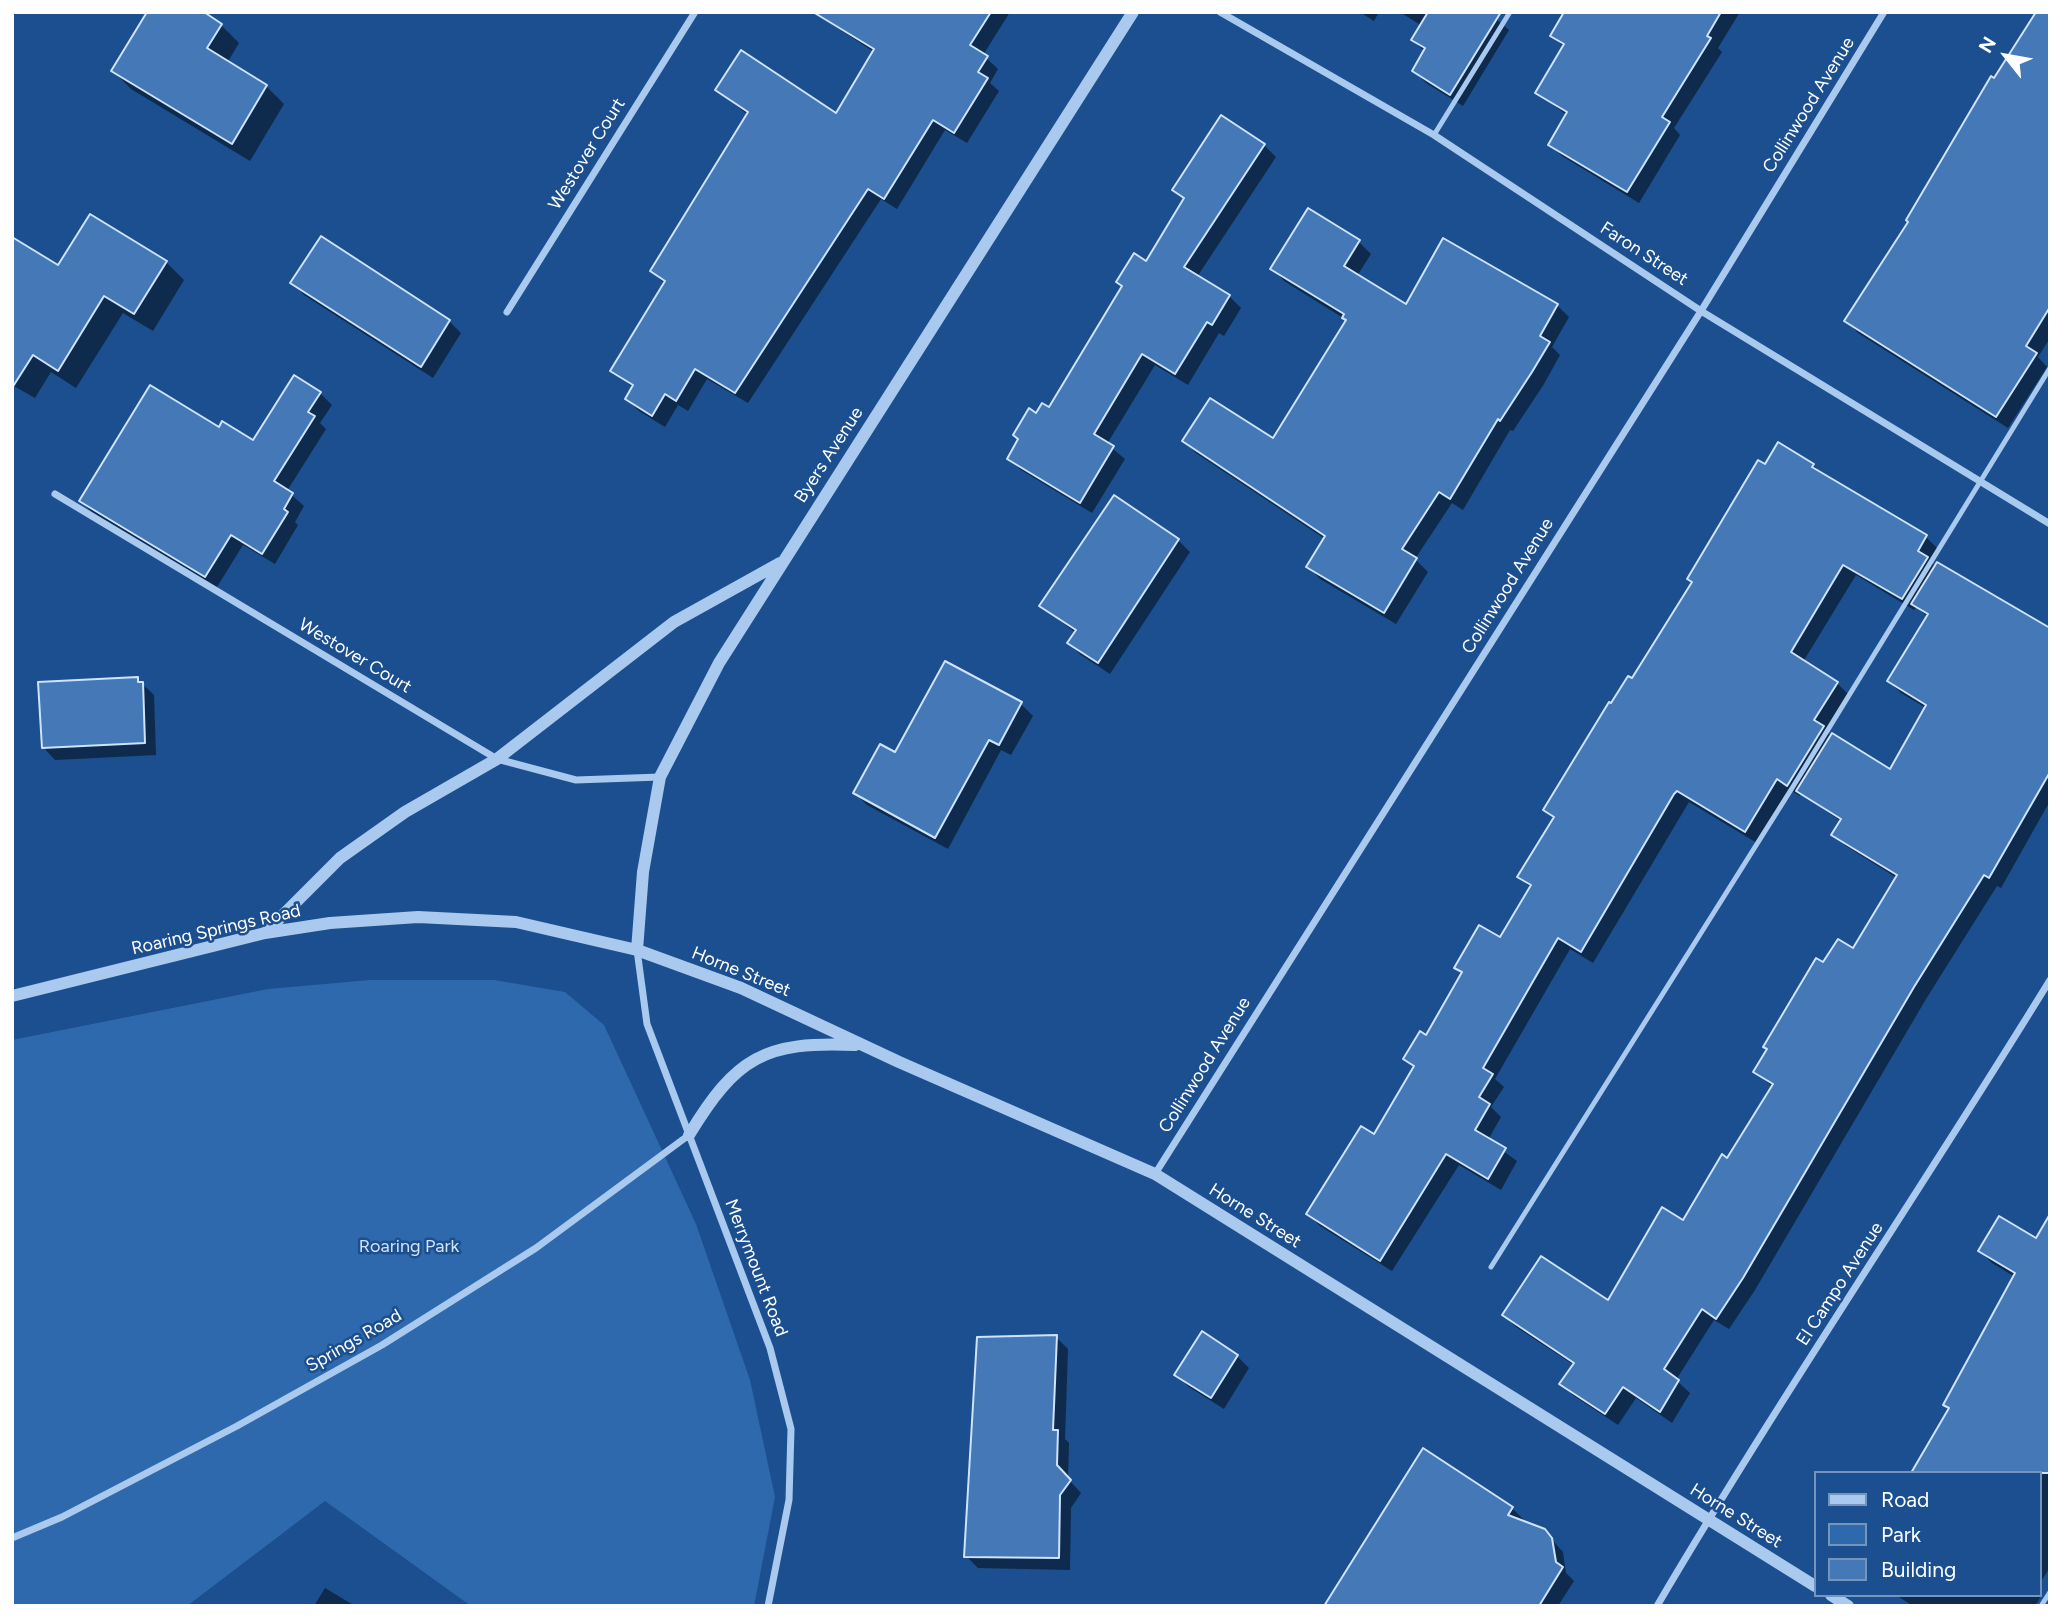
<!DOCTYPE html>
<html>
<head>
<meta charset="utf-8">
<style>
  body { margin:0 }
  #map { position:relative; width:2062px; height:1618px; overflow:hidden; background:#1b4f8f; font-family:Figtree,sans-serif }
  canvas { display:block }
  .frame { position:absolute; inset:0; border:14px solid #fff; pointer-events:none }
  .legend { position:absolute; left:1814px; top:1471px; width:228px; height:126px; box-sizing:border-box; background:#1b4f8f; border:2px solid #7695bc; margin:0; padding:9px 12px; list-style:none; font-size:21px; color:#fff }
  .legend li { display:flex; align-items:center; gap:14px; height:35px }
  .legend b { width:35px; border:2px solid #7695bc }
  .north { position:absolute; left:1971px; top:21px; width:70px; height:70px; -webkit-text-stroke:5px #1b4f8f; paint-order:stroke; rotate:301deg; font-size:19px; font-weight:700; line-height:28px; text-align:center; color:#fff }
  .north::after { content:''; display:block; margin:auto; width:24px; height:32px; background:#fff; clip-path:polygon(50% 0,100% 100%,50% 72%,0 100%) }
</style>
</head>
<body>
<div id="map">
<canvas width="2062" height="1618"></canvas>
<div class="frame"></div>
<ul class="legend">
<li><b style="height:9px;background:#a9c9ee"></b>Road</li>
<li><b style="height:19px;background:#2e69ad"></b>Park</li>
<li><b style="height:19px;background:#4478b7"></b>Building</li>
</ul>
<div class="north">N</div>
</div>
<script>
const g = document.querySelector('canvas').getContext('2d');
g.lineJoin = 'round';
function fillPath(path, color) { g.fillStyle = color; g.fill(path, 'evenodd'); }
function strokePath(path, color, width, dash) { g.strokeStyle = color; g.lineWidth = width; g.lineCap = dash ? 'butt' : 'round'; g.setLineDash(dash || []); g.stroke(path); }
function write(font, color, halo, rows, align = 'center') {
  g.font = font + ' Figtree,sans-serif'; g.lineWidth = 5; g.setLineDash([]); g.textBaseline = 'middle'; g.strokeStyle = halo; g.fillStyle = color; for (const [text, x, y, turn = 0] of rows) {
    g.save(); g.translate(x, y); g.rotate((+turn || 0) * Math.PI / 180); g.textAlign = isNaN(turn) ? turn : align; if (halo) g.strokeText(text, 0, 0); g.fillText(text, 0, 0); g.restore();
  }
}
const green = new Path2D(`
  M370 980H494L565 992 604 1025 696 1224 750 1380 775 1497 754 1606H471L325 1501 187 1606H12V1040L268 989Z`);
const shadow = new Path2D(`
  M813 12H1010L983 55 998 69 990 83 999 91 967 143 945 130 897 209 881 199 748 403 707 379 688 411 678 405 665 427 639 411 627 399 634 388 612 371 665 284 652 271 748 115 717 90 837 115 874 52Z
  M1360 12H1379L1374 21Z
  M1400 12H1488L1509 30 1463 106 1426 83 1414 71 1425 52 1413 40 1422 26Z
  M1567 12H1740L1718 48 1722 52 1674 128 1680 135 1639 203 1562 156 1550 145 1568 116 1537 93 1564 47 1552 35Z
  M2050 12V338L2038 357 2047 367 2008 428 1858 333 1847 321 1994 80Z
  M221 25 239 43 227 63 266 86 284 104 250 161 131 89 113 71Z
  M1221 118 1264 145 1276 157 1197 277 1229 296 1241 308 1224 336 1219 333 1188 385 1155 365 1107 444 1125 459 1092 513 1021 470 1009 458 1037 415 1050 410 1147 263 1185 200 1174 190Z
  M321 239 449 321 461 333 433 378 304 295 293 283Z
  M1359 242 1371 254 1357 276 1407 306 1557 305 1569 317 1552 347 1560 355 1544 384 1513 431 1510 430 1463 510 1452 503 1415 559 1428 572 1396 624 1320 579 1309 567 1325 539 1196 453 1184 441 1274 440 1348 321 1284 281 1273 269Z
  M166 262 184 280 153 331 123 313 76 388 51 372 35 398 12 385 59 268Z
  M320 393 332 405 320 423 326 429 287 491 304 506 295 522 298 525 275 564 243 545 217 587 93 513 81 501 220 429 254 442Z
  M1813 465 1824 476 1926 537 1938 549 1931 562 1936 567 2050 631V801L2001 888 1997 886 1926 999 1755 1290 1729 1329 1714 1320 1676 1380 1690 1393 1672 1423 1636 1398 1618 1425 1574 1396 1562 1384 1574 1365 1516 1327 1504 1315 1609 1302 1683 1222 1727 1161 1773 1087 1755 1072 1824 965 1853 951 1897 878 1846 846 1834 835 1842 822 1801 794 1800 796 1790 790 1757 843 1689 802 1593 963 1570 949 1495 1079 1504 1087 1491 1107 1501 1117 1488 1140 1517 1161 1501 1190 1459 1165 1392 1271 1320 1226 1308 1214 1375 1137 1415 1068 1406 1059 1427 1037 1463 974 1456 967 1500 939 1531 888 1520 877 1554 819 1545 810 1612 706 1632 680 1765 467ZM1856 575 1914 610 1916 607 1928 617 1889 681 1901 693 1926 708 1891 771 1826 732 1849 695 1837 683 1803 662Z
  M1178 540 1190 552 1110 674 1081 655 1069 643 1076 633 1041 606Z
  M137 679 154 695 156 755 55 760 43 747Z
  M1021 704 1033 716 1011 755 1001 750 948 849 867 805 855 793 896 755Z
  M2050 1226V1567L2039 1585V1473L1946 1405 2015 1277 1992 1263 1980 1251 2040 1242Z
  M1056 1337 1068 1349 1065 1439 1069 1443 1068 1479 1081 1493 1071 1508 1070 1570 978 1568 966 1556Z
  M1237 1356 1249 1368 1224 1409 1189 1387 1177 1375Z
  M1512 1508 1524 1520 1522 1522 1544 1531 1563 1552 1566 1573 1574 1581 1558 1606H1324Z
  M325 1588 355 1606H314Z
  M2039 1594 2041 1596 2035 1606H1913L1896 1595Z`);
const building = new Path2D(`
  M147 12H204L222 24 207 48 267 85 232 144 111 71Z
  M813 12H991L970 45 988 56 978 72 988 78 954 133 933 120 884 199 868 189 735 393 695 369 676 401 665 394 652 416 625 399 633 385 610 371 665 281 650 271 748 112 715 90 741 50 836 113 874 49Z
  M1428 12H1501L1450 95 1412 71 1425 48 1411 40Z
  M1564 12H1721L1707 36 1711 38 1662 117 1670 122 1627 192 1548 145 1567 112 1535 93 1564 44 1550 36Z
  M2036 12H2050V307L2026 346 2037 353 1996 417 1844 321 1908 222 1906 220 1991 76 1994 78Z
  M1221 115 1265 144 1184 267 1230 295 1212 325 1207 322 1175 374 1142 354 1094 434 1114 446 1080 503 1007 459 1018 439 1013 435 1029 408 1036 413 1042 403 1049 407 1122 286 1116 282 1134 253 1146 261 1184 198 1172 190Z
  M1308 208 1360 240 1344 266 1406 304 1443 238 1558 304 1540 336 1550 342 1532 372 1500 421 1498 419 1450 499 1439 492 1402 549 1417 558 1384 613 1306 567 1325 536 1182 441 1210 398 1273 438 1346 320 1342 318 1344 314 1270 269Z
  M90 214 167 261 134 314 104 296 58 371 33 355 12 388V237L58 265Z
  M321 236 450 320 421 367 290 283Z
  M294 375 321 392 308 412 315 416 274 481 293 493 284 509 288 512 262 554 231 535 205 577 79 501 150 385 219 427 222 421 253 440Z
  M1778 442 1814 464 1812 467 1927 535 1918 551 1928 557 1902 599 1843 565 1791 652 1838 682 1814 720 1824 726 1787 786 1777 779 1745 832 1677 791 1674 794 1581 952 1558 938 1483 1068 1493 1074 1479 1097 1490 1104 1475 1130 1506 1148 1488 1179 1446 1154 1380 1261 1306 1214 1361 1126 1374 1134 1414 1066 1403 1059 1420 1031 1426 1035 1462 972 1454 968 1479 925 1500 937 1531 885 1517 877 1554 817 1543 810 1609 702 1611 703 1628 676 1632 678 1692 582 1687 579 1758 460 1765 464Z
  M1114 495 1179 539 1098 663 1067 643 1076 630 1039 606Z
  M1937 562 2050 628V772L1989 878 1984 875 1914 987 1743 1278 1716 1319 1702 1309 1664 1369 1679 1380 1660 1412 1623 1387 1605 1414 1559 1384 1574 1363 1502 1315 1541 1256 1608 1300 1662 1207 1683 1220 1722 1154 1727 1158 1773 1084 1753 1072 1767 1049 1763 1047 1816 958 1823 962 1838 939 1853 948 1897 875 1831 835 1841 819 1796 791 1832 733 1890 769 1926 705 1887 681 1928 614 1911 604Z
  M945 661 1022 702 999 745 989 740 935 838 853 793 880 744 895 752Z
  M138 677V682H143L145 743 42 748 38 682Z
  M2050 1214V1473H1911L1949 1408 1943 1405 2015 1273 1978 1251 1999 1216 2036 1238Z
  M1202 1331 1238 1355 1211 1398 1174 1375Z
  M1057 1335 1053 1430H1058L1057 1465 1071 1480 1060 1495 1059 1558 964 1557 977 1337Z
  M1423 1448 1513 1507 1508 1515 1545 1529 1552 1538 1556 1562 1563 1567 1539 1606H1324Z`);
const service = new Path2D(`
  M1434 135 1510 12
  M1491 1267 1794 785 2050 368
  M2041 1606 2050 1592`);
const minor = new Path2D(`
  M1220 12 1434 135 1701 311 2050 524
  M507 312 695 12
  M55 494 497 759 576 780 660 777
  M637 950 647 1024 770 1348 791 1429 789 1500 768 1606
  M1155 1174 1701 311 1884 12
  M12 1538 62 1517 237 1426 382 1345 536 1248 689 1135
  M1657 1606C1782 1394 1921 1190 2050 980`);
const tertiary = new Path2D(`
  M265 933 340 858 405 812 497 759 674 622 780 563
  M637 950 643 872 660 777 719 663 1133 12
  M12 996 265 933 330 923 418 917 516 922 637 950 741 988 899 1062 1155 1174 1815 1586
  M689 1135C736 1057 765 1041 855 1045
  M1831 1595 1848 1606`);
const streetNames = [
  ["Collinwood Avenue",1809,105,-58],
  ["Westover Court",587,154,-58],
  ["Faron Street",1644,254,33],
  ["Byers Avenue",829,455,-57],
  ["Collinwood Avenue",1508,586,-58],
  ["Westover Court",355,656,31],
  ["Roaring Springs Road",216,930,-13],
  ["Horne Street",741,972,22],
  ["Collinwood Avenue",1205,1065,-58],
  ["Horne Street",1255,1216,32],
  ["Merrymount Road",756,1268,69],
  ["El Campo Avenue",1840,1284,-57],
  ["Springs Road",354,1341,-30],
  ["Horne Street",1736,1516,32]
];
const parkNames = [
  ["Roaring Park",409,1247]
];
fillPath(green, '#2e69ad');
fillPath(shadow, '#0007');
fillPath(building, '#4478b7');
strokePath(building, '#cfe3fa', 2);
strokePath(service, '#a9c9ee', 5);
strokePath(minor, '#a9c9ee', 7);
strokePath(tertiary, '#a9c9ee', 12);
write('18px', '#fff', '#1b4f8f', streetNames);
write('18px', '#cfe3fa', '#1b4f8f', parkNames);
</script>
</body>
</html>
